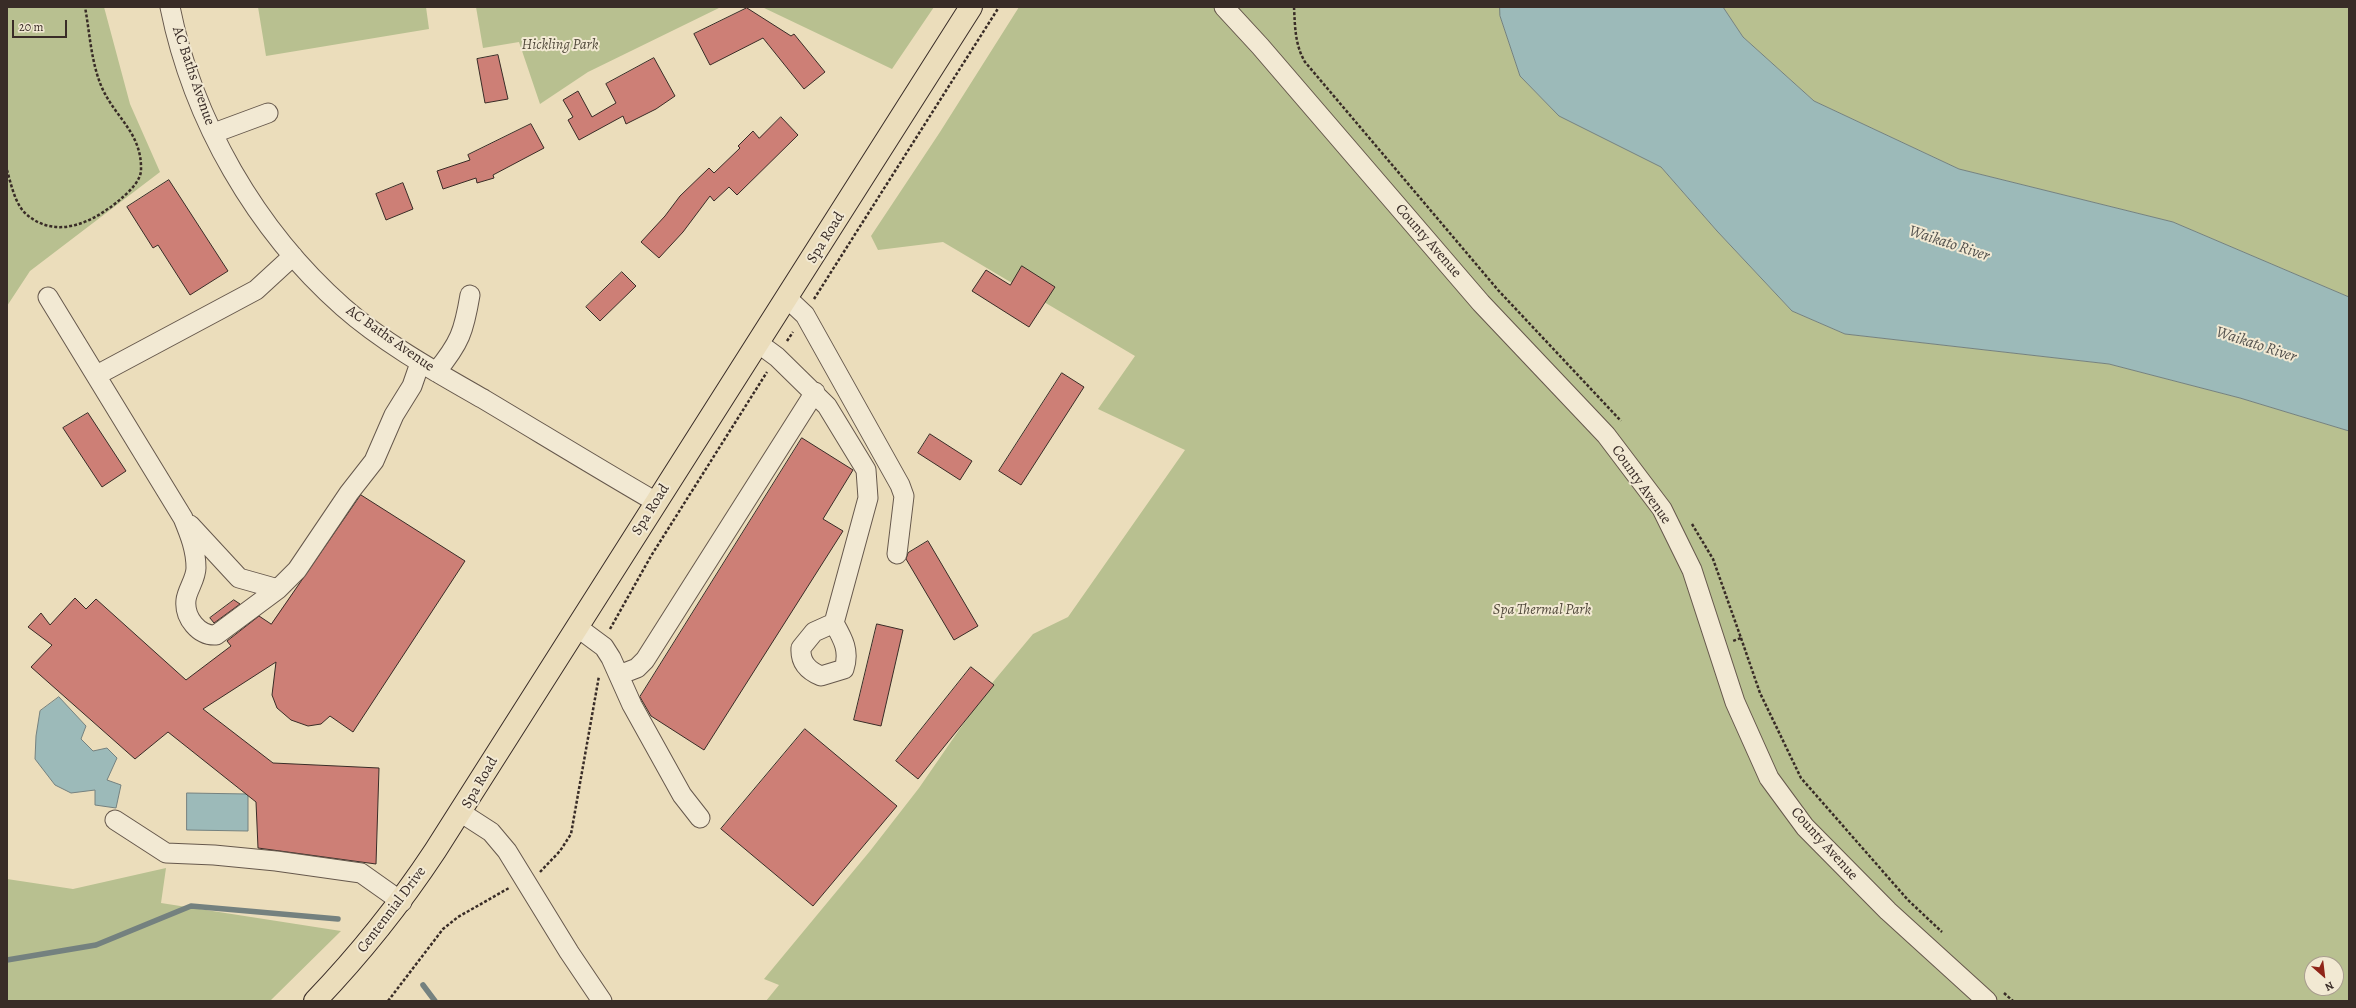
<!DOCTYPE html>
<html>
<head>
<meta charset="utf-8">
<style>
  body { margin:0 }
  #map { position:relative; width:2356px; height:1008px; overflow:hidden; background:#ebddbb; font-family:Alegreya,serif }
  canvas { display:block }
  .frame { position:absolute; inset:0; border:8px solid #392c27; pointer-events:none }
  .north { position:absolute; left:2304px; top:956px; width:40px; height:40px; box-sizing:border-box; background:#f2e9d3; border:1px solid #a89d8e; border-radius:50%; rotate:152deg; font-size:11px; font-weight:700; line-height:16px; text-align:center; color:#392c27 }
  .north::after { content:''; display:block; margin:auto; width:14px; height:18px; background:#8f2418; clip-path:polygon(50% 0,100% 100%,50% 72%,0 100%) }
  .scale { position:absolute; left:12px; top:20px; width:55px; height:18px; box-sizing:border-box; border:2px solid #392c27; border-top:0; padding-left:5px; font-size:12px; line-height:14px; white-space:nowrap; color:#392c27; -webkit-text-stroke:3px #f2e9d3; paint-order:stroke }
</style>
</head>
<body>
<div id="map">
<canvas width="2356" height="1008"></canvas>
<div class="frame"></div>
<div class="north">N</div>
<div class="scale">20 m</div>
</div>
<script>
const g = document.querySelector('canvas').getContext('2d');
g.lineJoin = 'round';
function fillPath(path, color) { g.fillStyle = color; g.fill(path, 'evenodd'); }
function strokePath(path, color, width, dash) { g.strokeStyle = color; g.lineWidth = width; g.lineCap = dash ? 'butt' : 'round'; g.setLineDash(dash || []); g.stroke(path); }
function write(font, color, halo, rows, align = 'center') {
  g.font = font + ' Alegreya,serif'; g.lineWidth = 4; g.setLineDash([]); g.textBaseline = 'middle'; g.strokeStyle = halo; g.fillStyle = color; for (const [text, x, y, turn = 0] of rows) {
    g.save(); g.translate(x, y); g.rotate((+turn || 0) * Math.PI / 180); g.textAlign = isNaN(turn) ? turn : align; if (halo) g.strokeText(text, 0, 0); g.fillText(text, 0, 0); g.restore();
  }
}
const green = new Path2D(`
  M7 7H104L130 104 160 172 30 271 7 306Z
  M258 7H426L429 29 266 56Z
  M476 7H721L588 72 540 104 519 42 483 48Z
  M762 7H934L892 69Z
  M1019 7H1500V16L1520 76 1559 116 1661 167 1717 231 1792 311 1845 334 2109 364 2240 398 2349 431V1001H766L779 985 764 979 870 851 919 788 988 688 1033 634 1068 617 1185 450 1098 409 1135 356 943 242 878 250 871 236 940 132ZM2312 964H2336V988H2312Z
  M1723 7H2349V297L2173 222 1959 169 1814 101 1743 37Z
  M166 868 161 903 341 931 270 1001H7V879L73 889Z`);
const water = new Path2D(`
  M1500 7H1723L1743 37 1814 101 1959 169 2173 222 2349 297V431L2240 398 2109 364 1845 334 1792 311 1717 231 1661 167 1559 116 1520 76 1500 16Z
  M59 697 86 726 81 739 93 751 107 748 117 758 107 780 121 785 116 808 95 805V790L71 793 55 785 35 759 36 736 40 711Z
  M187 793 248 794V831L187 830Z`);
const stream = new Path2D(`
  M7 960 96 945 191 906 338 919
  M423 985 435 1001`);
const building = new Path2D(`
  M747 8 791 36 794 34 825 72 804 89 763 38 710 65 694 34Z
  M498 55 508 99 485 103 477 59Z
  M654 58 675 96 656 109 626 124 623 116 579 140 568 120 573 117 563 100 578 91 592 117 616 103 606 84Z
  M781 117 798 135 737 195 729 187 714 201 710 196 683 232 659 258 641 242 665 216 680 196 709 168 714 173 740 148 738 146 753 131 759 138Z
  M531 124 544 148 493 175 494 178 477 183 476 178 443 189 437 171 470 160 468 155Z
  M169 180 228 271 190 295 158 245 153 248 127 207Z
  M403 183 413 209 386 220 376 194Z
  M1022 266 1055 287 1029 327 972 291 986 270 1010 285Z
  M622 272 636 286 600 321 586 307Z
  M1062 373 1084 387 1021 485 999 471Z
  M88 413 126 471 102 487 63 428Z
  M930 434 972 461 960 480 918 453Z
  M802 438 853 470 823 519 843 531 704 750 651 716 640 697Z
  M361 495 465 561 353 732 330 716 321 724 308 726 291 720 277 708 272 695 276 662 203 709 273 763 379 768 376 864 258 848 256 802 168 732 135 759 31 667 52 645 28 627 41 613 50 625 75 598 86 609 96 599 186 680 231 646 227 641 259 616 271 624Z
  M928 541 978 626 954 640 906 559 908 553Z
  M234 600 240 604 214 623 210 618Z
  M877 624 903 630 881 726 854 720Z
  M971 667 994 685 918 779 896 761Z
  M805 729 897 806 813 906 721 829Z`);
const path = new Path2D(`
  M1294 7C1295 27 1295 45 1305 62L1498 290 1621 421
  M7 170C11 184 15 204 26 214 58 242 97 220 123 197 130 191 141 180 141 170 142 134 117 119 103 90 91 64 90 34 85 7
  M814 299 999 7
  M787 341 793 332
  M1692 524 1713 559 1741 638 1733 641
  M610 629 651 556 767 372
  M1741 638 1760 693 1801 778 1908 900 1942 932
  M540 872 560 851 571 834 599 676
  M2004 993 2013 1001
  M388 1001 443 929 458 917 509 888`);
const minor = new Path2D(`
  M170 7C193 121 256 230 343 307 385 344 436 372 485 400 542 434 599 469 656 502
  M1224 7 1260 46 1481 303 1606 435 1662 509 1692 570 1735 702 1769 778 1805 827 1888 911 1987 1001
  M214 133 268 113
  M48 297 183 518C190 535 196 550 196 568 196 579 187 590 186 600 184 618 199 636 216 635L278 589 297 570 349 493 374 461 394 415 412 386 420 363
  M788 299 805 315 900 485 904 496 897 554
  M758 343 777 357 827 406 866 470 868 498 834 623C843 639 850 651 844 669L821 676C809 671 800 663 801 648L814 632 834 623
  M436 372C460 343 464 331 470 295
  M97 375 256 290 293 256
  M190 525 239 578 278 589
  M577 627 604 647 611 658 632 705 682 795 700 818
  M619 675 637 668 645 660 815 392
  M460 812 491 832 507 851 569 952 602 1001
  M115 820 166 853 214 855 276 861 361 873 402 902`);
const major = new Path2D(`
  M315 1001C361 953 398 907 435 851L971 7`);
const parkNames = [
  ["Hickling Park",560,45],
  ["Spa Thermal Park",1542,610]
];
const streetNames = [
  ["AC Baths Avenue",193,76,71],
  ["Spa Road",826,238,-58],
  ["County Avenue",1428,241,49],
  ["AC Baths Avenue",390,339,35],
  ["County Avenue",1641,485,55],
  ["Spa Road",651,510,-58],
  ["Spa Road",480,783,-60],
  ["County Avenue",1824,844,48],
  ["Centennial Drive",392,910,-53]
];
const waterNames = [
  ["Waikato River",1949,244,18],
  ["Waikato River",2256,345,18]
];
fillPath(green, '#b8c090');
fillPath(water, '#9cbab9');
strokePath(water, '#74817f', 1);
strokePath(stream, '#74817f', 5.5);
fillPath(building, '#cd7f76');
strokePath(building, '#392c27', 1);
strokePath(minor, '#66584c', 21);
strokePath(major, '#392c27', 24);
strokePath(path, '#392c27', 2.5, [3, 2]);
strokePath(minor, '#f2e9d3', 19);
strokePath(major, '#ebddbb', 22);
write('italic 15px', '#524a3c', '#f2e9d3', parkNames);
write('15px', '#392c27', '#f2e9d3', streetNames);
write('italic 16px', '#52504c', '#f2e9d3', waterNames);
</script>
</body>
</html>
